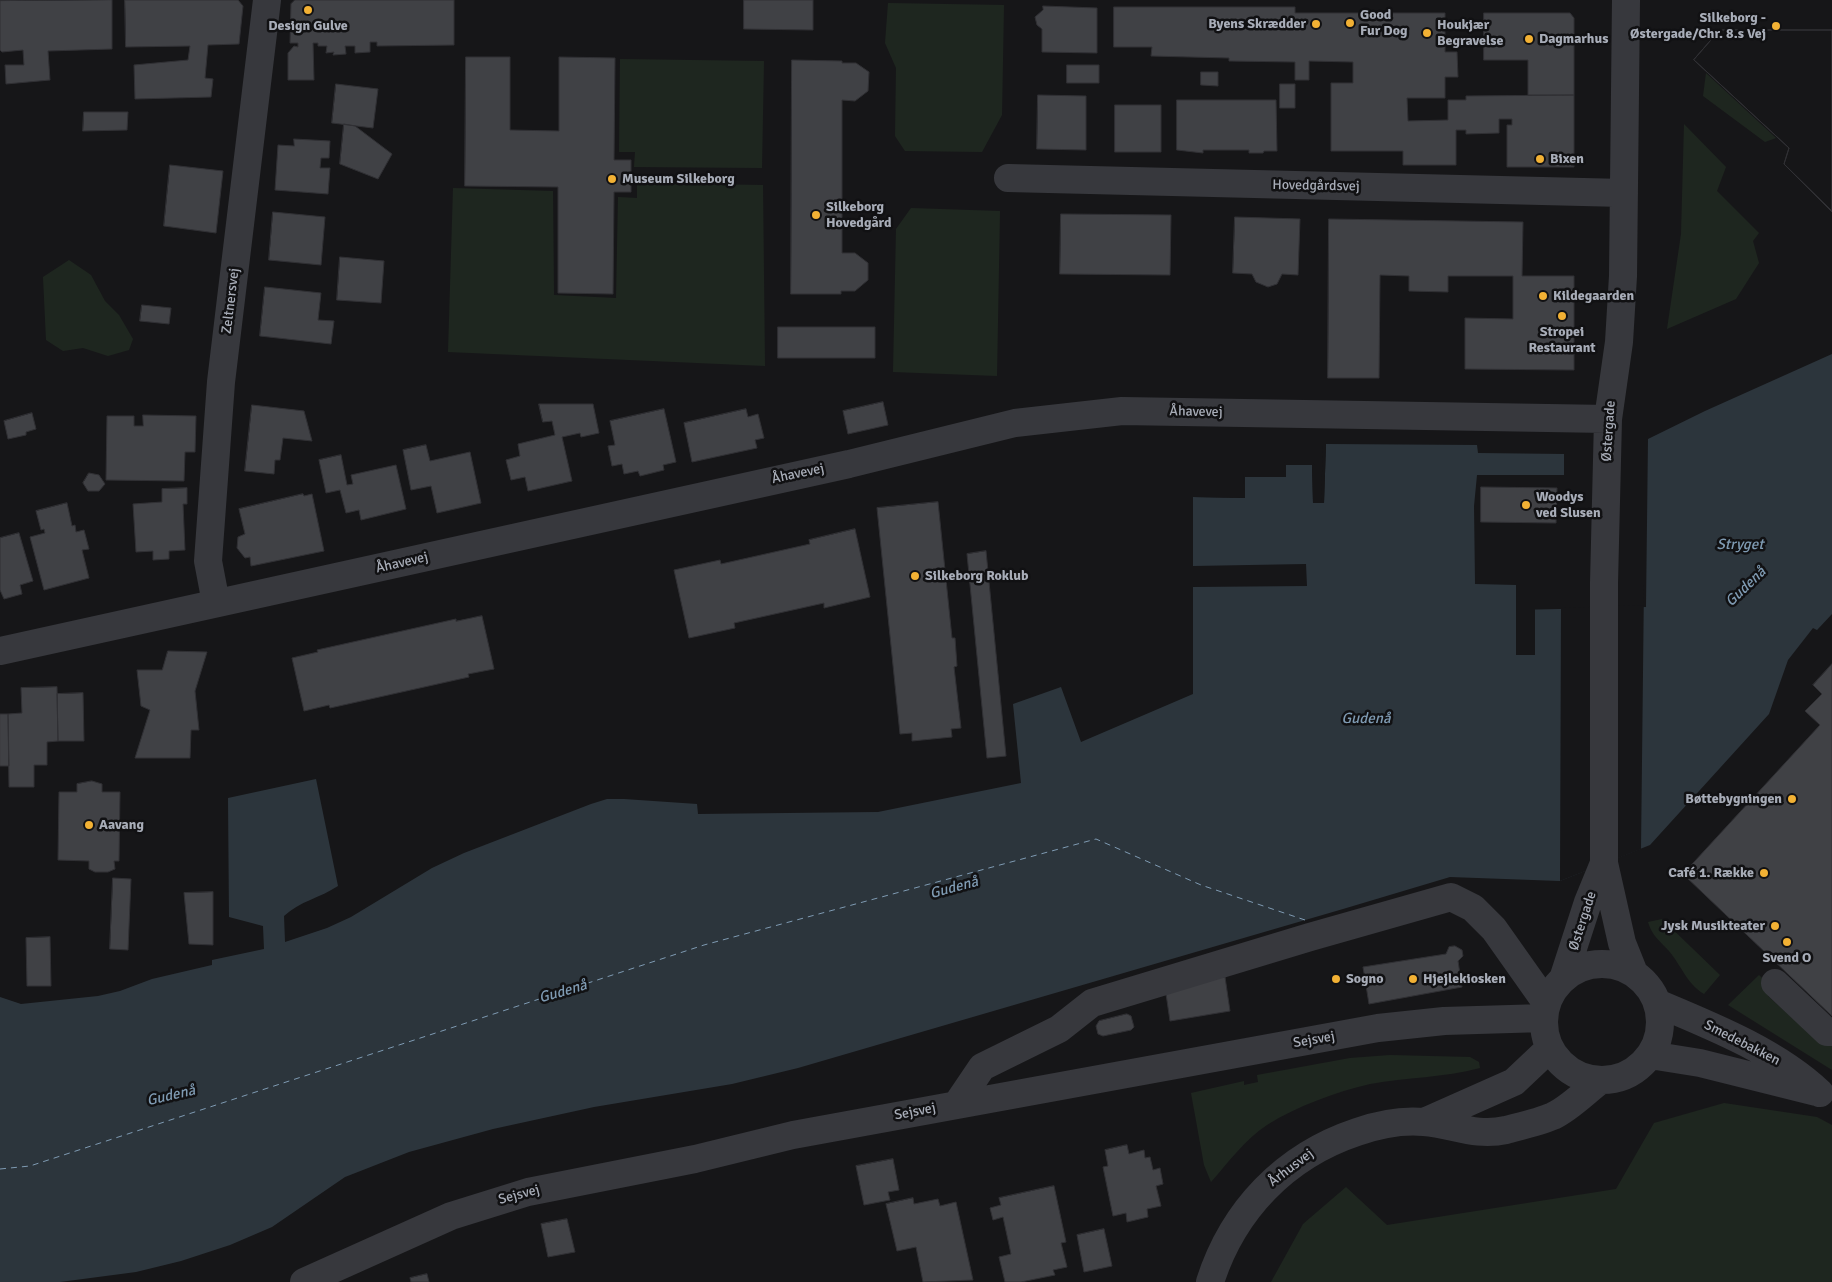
<!DOCTYPE html>
<html>
<head>
<meta charset="utf-8">
<style>
  body { margin:0 }
  canvas { display:block; background:#161618 }
</style>
</head>
<body>
<canvas width="1832" height="1282"></canvas>
<script>
const g = document.querySelector('canvas').getContext('2d');
g.lineJoin = 'round';
function fillPath(path, color) { g.fillStyle = color; g.fill(path, 'evenodd'); }
function strokePath(path, color, width, dash) { g.strokeStyle = color; g.lineWidth = width; g.lineCap = dash ? 'butt' : 'round'; g.setLineDash(dash || []); g.stroke(path); }
function write(font, color, halo, rows, align = 'center') {
  g.font = font + ' Signika,sans-serif'; g.lineWidth = 5; g.setLineDash([]); g.textBaseline = 'middle'; g.strokeStyle = halo; g.fillStyle = color; for (const [text, x, y, turn = 0] of rows) {
    g.save(); g.translate(x, y); g.rotate((+turn || 0) * Math.PI / 180); g.textAlign = isNaN(turn) ? turn : align; if (halo) g.strokeText(text, 0, 0); g.fillText(text, 0, 0); g.restore();
  }
}
const green = new Path2D(`
  M888 3 1004 5 1002 115 982 152 905 151 895 136 896 68 885 43Z
  M620 59 764 61 762 168 634 167 635 152H619Z
  M1706 73 1776 138 1765 142 1703 96Z
  M1684 124 1726 167 1717 191 1759 233 1753 241 1759 263 1736 299 1667 329 1681 234Z
  M637 183 763 185 765 366 448 352 453 188 553 191 554 295 616 298 618 197 637 198Z
  M911 208 1000 211 997 376 893 372 896 229Z
  M69 260 91 275 105 301 119 315 133 339 129 350 108 356 83 348 63 351 46 340 43 277Z
  M1662 919 1720 975 1704 994C1687 984 1681 965 1669 951 1660 941 1652 936 1648 922Z
  M1759 975 1774 989 1768 996 1821 1044 1832 1043V1070L1728 1005Z
  M1390 1055 1470 1057 1479 1062 1480 1068C1443 1078 1407 1077 1370 1084 1336 1092 1297 1106 1267 1125 1245 1139 1228 1163 1211 1182L1204 1165 1191 1093 1244 1081V1085L1258 1082 1257 1075 1350 1058Z
  M1724 1103 1817 1117 1832 1125V1282H1271L1303 1224 1346 1187 1387 1225 1616 1189 1654 1123Z`);
const water = new Path2D(`
  M1832 354V614L1817 630 1813 628 1788 660 1769 714 1650 845 1560 881 1450 877 1343 909 798 1068 732 1084 594 1107 493 1129 409 1152 345 1177 272 1227 230 1245 181 1261 136 1272 60 1282H0V997L21 1004 98 996 120 991 152 979 212 965V960L264 949 263 926 229 917 228 798 316 779 338 886C320 898 300 901 284 916L285 942 327 928 351 917 432 868 464 853 591 804 607 799H624L697 804 698 814 878 812 1021 783 1013 704 1061 687 1081 742 1193 694V497L1245 498V477H1285L1286 465H1312L1313 503H1324L1326 444 1477 445 1478 453 1564 454V475H1477L1474 506 1475 584 1516 585V610L1646 607 1648 439 1705 411Z`);
const pier = new Path2D(`
  M1323 444H1326L1324 503H1313L1312 465H1286V477H1245V498L1193 497V495H1243L1244 474H1283L1285 462H1312L1315 465V500H1321Z
  M1306 564 1307 586 1193 587V566Z
  M1644 583 1641 849 1560 881 1561 608 1644 605Z
  M1516 585H1518V608H1535V655H1516Z`);
const ferry = new Path2D(`
  M0 1169 30 1166 704 945 1096 839 1201 885 1305 920`);
const building = new Path2D(`
  M112 0V49L48 51 50 80 6 84 5 65H24L23 50 2 52 0 50V1Z
  M125 0H238L243 6 239 44 208 45 205 78 213 79 211 97 135 99 134 65 188 60 190 46 126 47Z
  M295 0H454V45L377 46V42H370V52L355 53V46H345L346 54 333 55 334 52 326 53 327 46H318V43H313L314 80H288V53L294 46 298 47V43H290L291 4Z
  M744 0H813V30L744 29Z
  M1043 6 1097 8V53L1042 52V29L1037 25 1035 17 1043 10Z
  M1114 7H1295V13H1445V52H1457L1458 77H1445V98H1407L1408 121 1448 120V100H1466V96L1574 95V167H1507V125H1512V119H1499V133L1466 134V130H1456V165H1403V151H1331V83H1353V62L1309 61V80H1295V62L1229 61V58L1151 56 1152 47H1114Z
  M1484 13H1570L1574 18V95H1528V60H1484Z
  M1720 30H1832V211L1784 164 1789 148 1694 60Z
  M1720 30H1832V212L1784 164 1789 148 1694 60Z
  M466 57H510V130L559 131V57L615 58 614 160H631V192H614L613 294 558 293V187L465 186Z
  M792 60 842 61V63H856L869 72 868 91 855 101 842 100V253H855L868 263V280L855 291H841V294H791Z
  M1067 65H1099V83H1067Z
  M1201 72H1218V86L1201 85Z
  M336 84 378 89 373 128 332 123Z
  M1280 84H1295V108H1280Z
  M1038 95 1086 96V150L1037 149Z
  M1177 100H1276L1277 151H1264L1263 153H1249V150H1203V153L1177 150Z
  M1115 105H1161V152H1115Z
  M84 112H128L127 130 83 131Z
  M344 124 355 126 392 154 378 179 340 164Z
  M294 139 330 141 329 158H321L320 168H330L328 194 275 190 278 145 294 146Z
  M170 165 223 171 216 233 164 226Z
  M273 212 325 217 321 265 269 260Z
  M1061 214 1171 215 1170 275 1060 274Z
  M1235 217 1300 219 1298 275 1282 274 1277 284 1268 287 1256 282 1252 274 1233 273Z
  M1329 219 1523 222 1522 276H1574V370L1465 369V318L1513 319V276H1448V292L1409 291V276L1380 275 1379 378H1328Z
  M340 257 384 261 381 303 337 300Z
  M265 287 321 293 318 320 334 321 331 344 260 336Z
  M142 305 171 308 169 324 140 321Z
  M778 327H875V358H778Z
  M883 402 888 425 848 434 843 411Z
  M539 404H593L599 433 581 437 580 433 562 437 572 481 528 491 525 477 511 480 506 460 520 456 518 444 555 435 552 421 543 422Z
  M252 405 304 411 312 441 283 438 280 460H275L274 474 245 471Z
  M664 409 676 462 663 465 664 470 640 476 638 471 624 474 622 464 612 466 608 446 615 445 610 421Z
  M746 409 748 417 758 414 764 438 755 440 757 448 692 462 684 423Z
  M32 413 36 429 26 432V435L8 439 4 421Z
  M143 415 196 416 195 452H185L184 481 106 480 107 416H134V426H143Z
  M426 445 430 461 470 452 481 503 437 513 431 486 411 490 403 450Z
  M341 455 347 485 353 484 351 475 396 465 406 509 361 520 359 510 346 513 340 490 326 493 319 460Z
  M89 473 99 475 105 484 99 491H88L83 483Z
  M1481 487 1557 488 1556 523 1481 522Z
  M187 488V504H183L185 550 169 551V559L153 560V551L136 552 133 504 162 502V489Z
  M303 494 304 496 312 494 324 551 251 566 250 557 245 558 237 548 238 537 245 534 239 509Z
  M938 502 952 638H955L957 666 954 667 961 728 951 729 952 737 912 741V733L900 734 877 508Z
  M67 503 72 526 75 525 76 532 84 530 89 549 82 550 89 578 44 590 30 537 45 533 44 529 41 530 36 511Z
  M855 529 870 597 824 608V603L734 623 735 628 689 638 674 570 720 560 721 564 810 544 809 540Z
  M19 533 33 581 20 585 22 594 4 599 0 590V538Z
  M986 551 1006 756 987 758 967 554Z
  M482 616 494 669 468 674 469 677 330 708 329 705 304 711 292 658 318 652 317 650 456 619V621Z
  M168 651 207 652 195 691 199 730H191L190 758H135L150 710 141 706 137 670H162Z
  M1832 664V1016L1683 874 1820 725 1805 711 1822 694 1813 685Z
  M57 687 58 741 47 742V765H34V787H9L8 714 22 713 21 688Z
  M83 693 84 741H58L57 694Z
  M0 714H8L9 766H0Z
  M92 781 102 784V792H120L119 861H114L115 869 108 872H95L89 869V861L58 860 59 792H77V784Z
  M113 878 131 879 128 950 110 949Z
  M213 892V945L189 944 184 893Z
  M50 937 51 986H27L26 938Z
  M1455 946 1462 950 1463 956 1458 961 1462 987 1369 1004 1363 967 1446 954 1449 947Z
  M1225 977 1230 1011 1170 1021 1165 987Z
  M1127 1014 1131 1016 1134 1027 1131 1030 1103 1036 1098 1034 1096 1026 1099 1021Z
  M1127 1145 1129 1154 1144 1150 1145 1158 1150 1157 1153 1170 1160 1168 1163 1184 1156 1186 1161 1206 1147 1209 1148 1217 1127 1222 1126 1213 1113 1216 1103 1167 1108 1166 1105 1150Z
  M893 1159 899 1190 888 1192 890 1200 864 1205 856 1166Z
  M1054 1186 1066 1242 1061 1243 1067 1267 1053 1270 1055 1275 1021 1282H1005L999 1257 1011 1254 1003 1217 993 1220 990 1208 1001 1205 999 1198Z
  M913 1198 914 1204 938 1199 940 1206 956 1202 973 1280 923 1282 916 1247 897 1251 886 1204Z
  M567 1219 575 1252 548 1257 541 1224Z
  M1104 1229 1112 1266 1084 1272 1077 1235Z
  M427 1274 429 1282H411L410 1278Z`);
const minor = new Path2D(`
  M1626 0 1623 276 1619 342 1608 419 1604 583V863L1622 943 1634 973
  M1008 178 1624 193
  M216 603 208 561 221 382 267 0
  M0 651 849 464 1015 423 1122 411 1608 419
  M1544 1022a58 58 0 1 1 116 0a58 58 0 1 1-116 0Z
  M1563 979 1588 902 1604 863
  M1775 983 1827 1032H1832
  M1657 1003C1712 1026 1777 1052 1820 1093
  M1650 1055 1700 1063 1816 1092
  M957 1104 982 1067 1059 1029 1092 1003 1310 937 1451 897 1473 908 1494 929 1547 1004
  M1424 1122 1514 1082 1550 1048
  M304 1282 451 1216 528 1192 695 1159 793 1135 1378 1028 1444 1021 1544 1018
  M1210 1282C1233 1210 1285 1156 1357 1132 1377 1125 1402 1120 1424 1122 1453 1124 1475 1137 1506 1130 1521 1126 1539 1122 1553 1116 1570 1108 1586 1091 1601 1080`);
const markers = [
  [308,10,5,"#f2b134"],
  [1350,23,5,"#f2b134"],
  [1316,24,5,"#f2b134"],
  [1776,26,5,"#f2b134"],
  [1427,33,5,"#f2b134"],
  [1529,39,5,"#f2b134"],
  [1540,159,5,"#f2b134"],
  [612,179,5,"#f2b134"],
  [816,215,5,"#f2b134"],
  [1543,296,5,"#f2b134"],
  [1562,316,5,"#f2b134"],
  [1526,505,5,"#f2b134"],
  [915,576,5,"#f2b134"],
  [1792,799,5,"#f2b134"],
  [89,825,5,"#f2b134"],
  [1764,873,5,"#f2b134"],
  [1775,926,5,"#f2b134"],
  [1787,942,5,"#f2b134"],
  [1336,979,5,"#f2b134"],
  [1413,979,5,"#f2b134"]
];
const poiNames = [
  ["Good",1360,15],
  ["Fur Dog",1360,31],
  ["Silkeborg -",1766,18,"right"],
  ["Østergade/Chr. 8.s Vej",1766,34,"right"],
  ["Byens Skrædder",1306,24,"right"],
  ["Houkjær",1437,25],
  ["Begravelse",1437,41],
  ["Design Gulve",308,26,"center"],
  ["Dagmarhus",1539,39],
  ["Bixen",1550,159],
  ["Museum Silkeborg",622,179],
  ["Silkeborg",826,207],
  ["Hovedgård",826,223],
  ["Kildegaarden",1553,296],
  ["Stropei",1562,332,"center"],
  ["Restaurant",1562,348,"center"],
  ["Woodys",1536,497],
  ["ved Slusen",1536,513],
  ["Silkeborg Roklub",925,576],
  ["Bøttebygningen",1782,799,"right"],
  ["Aavang",99,825],
  ["Café 1. Række",1754,873,"right"],
  ["Jysk Musikteater",1765,926,"right"],
  ["Svend O",1787,958,"center"],
  ["Sogno",1346,979],
  ["Hjejlekiosken",1423,979]
];
const streetNames = [
  ["Hovedgårdsvej",1316,186,1],
  ["Zeltnersvej",231,301,-83],
  ["Åhavevej",1196,412,1],
  ["Østergade",1609,431,-86],
  ["Åhavevej",798,474,-12],
  ["Åhavevej",402,563,-13],
  ["Østergade",1583,921,-72],
  ["Sejsvej",1314,1040,-10],
  ["Smedebakken",1742,1043,27],
  ["Sejsvej",915,1112,-11],
  ["Århusvej",1291,1168,-37],
  ["Sejsvej",519,1195,-15]
];
const waterNames = [
  ["Stryget",1740,545],
  ["Gudenå",1746,587,-44],
  ["Gudenå",1366,719],
  ["Gudenå",954,888,-15],
  ["Gudenå",563,992,-16],
  ["Gudenå",171,1096,-13]
];
fillPath(green, '#1e261f');
fillPath(water, '#2c353c');
fillPath(pier, '#161618');
strokePath(ferry, '#7f9bb3', 1, [6, 5]);
fillPath(building, '#404145');
strokePath(building, '#303034', 1);
strokePath(minor, '#37383d', 28);
for (const [x, y, r, color] of markers) { const dot = new Path2D(); dot.arc(x, y, r, 0, 2 * Math.PI); g.fillStyle = color; g.fill(dot); strokePath(dot, '#111113', 2); }
write('bold 14px', '#a8adb8', '#111113', poiNames, 'left');
write('14px', '#a8adb8', '#111113', streetNames);
write('italic 15px', '#7f9bb3', '#111113', waterNames);
</script>
</body>
</html>
